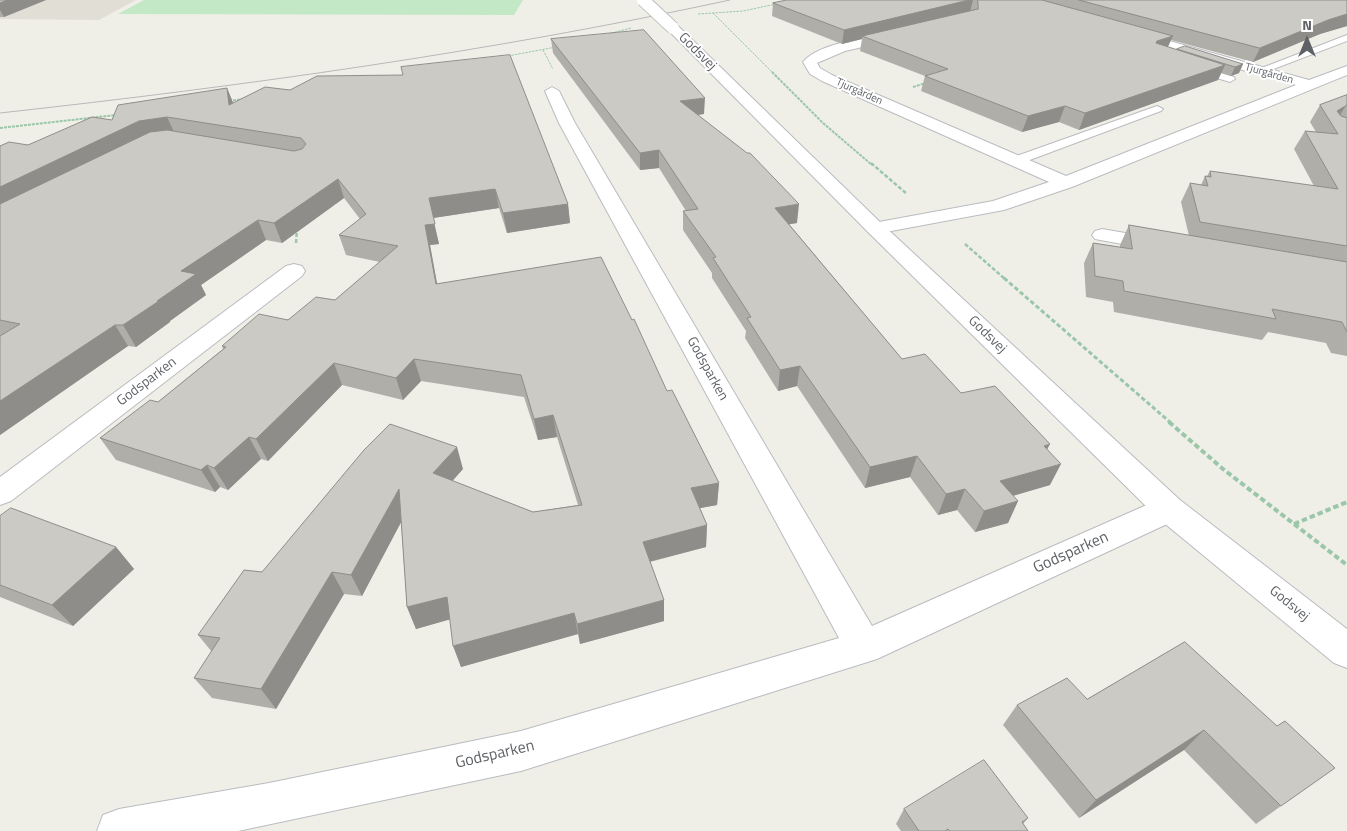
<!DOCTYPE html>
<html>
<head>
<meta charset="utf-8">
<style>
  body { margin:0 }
  #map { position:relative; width:1347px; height:831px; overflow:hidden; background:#f0efe7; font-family:"Titillium Web",sans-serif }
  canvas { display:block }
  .north { position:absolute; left:1282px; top:15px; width:50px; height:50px; -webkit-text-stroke:4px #fff; paint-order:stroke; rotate:0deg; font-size:14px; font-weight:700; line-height:20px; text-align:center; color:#5e6267 }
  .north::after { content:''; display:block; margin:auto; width:18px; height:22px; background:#5e6267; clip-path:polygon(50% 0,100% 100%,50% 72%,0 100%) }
</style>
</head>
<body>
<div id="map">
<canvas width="1347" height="831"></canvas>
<div class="north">N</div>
</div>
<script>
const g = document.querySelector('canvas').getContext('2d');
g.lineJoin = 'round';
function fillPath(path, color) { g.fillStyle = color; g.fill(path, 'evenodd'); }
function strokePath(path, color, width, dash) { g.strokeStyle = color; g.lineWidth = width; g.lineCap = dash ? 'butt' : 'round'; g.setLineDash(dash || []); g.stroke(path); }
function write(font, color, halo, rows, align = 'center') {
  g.font = font + ' "Titillium Web",sans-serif'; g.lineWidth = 4; g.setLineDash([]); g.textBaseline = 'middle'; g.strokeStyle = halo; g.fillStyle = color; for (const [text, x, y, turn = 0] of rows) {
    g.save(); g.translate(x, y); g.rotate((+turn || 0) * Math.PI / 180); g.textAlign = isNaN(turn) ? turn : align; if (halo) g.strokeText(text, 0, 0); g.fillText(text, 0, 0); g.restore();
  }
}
const education = new Path2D(`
  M18 0H136L99 20 0 19V5Z`);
const green = new Path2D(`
  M144 0H523L514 15 118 14Z`);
const pathFar4 = new Path2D(`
  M713 13 773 73
  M698 14 743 11 776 4
  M608 34 631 28
  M543 50 553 69
  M508 56 556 47`);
const pathFar3 = new Path2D(`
  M772 72 823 123 872 165
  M913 87 926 83
  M229 101 243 99
  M0 128 116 115`);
const pathFar2 = new Path2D(`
  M871 163 907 194
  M296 243 297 229
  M965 244 1005 279`);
const pathFar1 = new Path2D(`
  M1004 278 1171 423`);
const path = new Path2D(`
  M1169 422 1223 469 1347 565
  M1294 524 1347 502`);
const lane = new Path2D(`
  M1347 35V41L1263 73 1254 71Z
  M1194 65 1234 77 1235 79 1230 82 1190 70V66Z
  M1157 106 1163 109 1161 111 1019 164 1015 165 1009 161 1011 158Z`);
const street = new Path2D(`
  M898 31 902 32 904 35 902 38 845 51 817 63 820 68 832 75 1066 176 1296 85 1129 38 1127 35 1129 32H1137L1309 80 1347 66V75L1072 187 1004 210 875 234 868 232 865 228 868 224 993 201 1049 182 822 81 810 74 803 62C819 42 874 37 898 31Z
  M552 87 559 91 575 123 872 626 1158 500 1169 497 1180 500 1185 509 1180 518 877 659 521 771 238 831H97L103 815 119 809 269 783 521 731 839 638 559 123 545 91Z
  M1102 229 1160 239 1167 241 1170 245 1167 249 1160 251 1095 239 1092 235 1095 231Z
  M294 264 302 266 305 271 302 276 11 501 0 505V477L286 266Z`);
const secondary = new Path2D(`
  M673 24 677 25 882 224 1180 500 1347 629V668L1334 663 1158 518 868 232 669 31 667 28Z`);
const tram = new Path2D(`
  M0 113C245 86 489 52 730 0`);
const secondaryBridge = new Path2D(`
  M643 0 673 28`);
const wall = new Path2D(`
  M7 0H46L4 17H0V3Z
  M787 0H1347V26L1320 34 1253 62 1171 40 1168 47 1176 50 1243 64 1239 73 1231 76 1221 73 1218 80 1079 130 1059 122 1022 132 921 91 925 76 860 51 862 39 842 44 772 16 773 3Z
  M551 39 704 114 698 115 797 223 789 224 902 359 961 393 1047 449 1050 485 1013 496 1018 501 1008 523 975 532 957 510 938 515 910 477 865 488 797 386 778 391 745 338 746 331 712 278V273L683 230V211H686L659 168 640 170 553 53Z
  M227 88 233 103 568 204 570 223 507 233 499 208 433 218 439 244 430 245 437 284 667 391 719 483 717 505 700 508 707 525 706 547 650 562 664 600V621L580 644 578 634 461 667 450 619 416 629 407 607 401 522 362 596 344 594 276 709 212 698 194 678 212 652 198 635 262 572 463 469 452 481 533 512 578 505 557 437 538 440 524 397 421 381 403 400 342 385 268 461 261 459 228 490 220 487 215 492 116 460 100 438 158 402 223 349 222 346 335 300 380 262 346 255 339 235 360 219 344 198 282 243 266 240 201 285 206 295 170 321V322L136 347 128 346 0 435V146L28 145 112 120Z
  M1347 95V356L1331 353 1326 343 1268 332 1262 340 1114 312 1113 302 1086 297 1084 263 1093 243 1120 247V245L1129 225 1189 236 1181 202 1190 183 1201 185 1205 176H1207L1210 171 1314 186 1294 149 1305 131 1316 132 1310 122 1320 105Z
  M0 516 116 547 134 569 73 626 0 597Z
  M1185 642 1281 806 1256 824 1184 750 1079 818 1003 725 1017 705 1087 699Z
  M904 809 1028 818 1023 824 1028 831H901L896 824Z`);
const shadedWall = new Path2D(`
  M7 0H46L4 17 0 10V3Z
  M969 0H973L970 12 862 36V39L842 44 844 30Z
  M1347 14V26L1320 34 1253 62 1260 48 1328 20Z
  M1173 36 1166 50 1151 55 1157 41Z
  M1243 64 1239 73 1231 76 1235 67Z
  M1225 65 1218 80 1079 130 1085 113Z
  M227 88 234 105H229Z
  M705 98 704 114 680 117V101Z
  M1346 105 1336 122 1337 111Z
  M1065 106 1059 122 1022 132 1028 116Z
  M167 117 175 134 0 212V187L139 121Z
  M659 150V168L640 170V153Z
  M338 179 344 198 282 243 274 223Z
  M495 189 499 208 433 218 439 244 430 245 441 305 436 284 425 225 429 198Z
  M568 204 570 223 507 233 503 213Z
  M799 204 797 223 773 227 775 208Z
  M258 220 266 240 201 285 206 295 170 321V322L136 347 123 325 157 301 181 271Z
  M115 325 128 346 0 435V401Z
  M414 359 421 381 403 400 396 378Z
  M334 363 342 385 268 461 256 439Z
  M800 366 797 386 778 391 780 370Z
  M553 415 557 437 538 440 534 419Z
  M249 437 261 459 228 490 214 468Z
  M1050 444 1039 465 1044 446Z
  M457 447 463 469 440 495 433 473Z
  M917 456 910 477 865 488 870 467Z
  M1061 464 1050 485 991 502 1000 481Z
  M207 465 220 487 215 492 201 470Z
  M719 483 717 505 690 510 691 488Z
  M399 489 407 511 362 596 351 575Z
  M965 489 957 510 938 515 946 494Z
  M1018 501 1008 523 975 532 984 511Z
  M707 525 706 547 644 563 643 542Z
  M116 547 134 569 73 626 52 605Z
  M332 572 344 594 276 709 261 689Z
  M447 597 455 618 416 629 407 607Z
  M664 600V621L580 644 577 624Z
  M574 613 578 634 461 667 453 646Z
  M1204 730 1184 750 1079 818 1096 800Z`);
const building = new Path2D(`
  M0 0H7L0 3Z
  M787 0H969L844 30 773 3Z
  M978 0H1042L1173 36 1157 41 1156 43 1225 65 1085 113 1065 106 1028 116 925 76 948 69 862 36 978 9Z
  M1079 0H1347V14L1328 20 1260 48Z
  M644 30 705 98 680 101 747 153H750L799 204 775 208 902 359 925 354 961 393 995 386 1050 444 1044 446 1061 464 1000 481 1018 501 984 511 965 489 946 494 917 456 870 467 800 366 780 370 747 318 751 317 713 258 716 257 683 211 698 209 659 150 640 153 551 39Z
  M1185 46 1243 64 1235 67 1177 49Z
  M510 55 568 204 503 213 495 189 429 198 435 224 425 225 436 284 601 257 632 320 634 319 667 391 672 390 719 483 691 488 707 525 643 542 664 600 577 624 574 613 453 646 447 597 407 607 399 489 351 575 332 572 261 689 194 678 220 638 198 635 244 570 262 572 364 450 390 424 457 447 433 473 533 512 582 505 553 415 534 419 521 375 414 359 396 378 334 363 256 439 249 437 214 468 207 465 201 470 100 438 150 400 158 402 226 347 222 346 259 314 288 320 316 297 335 300 398 246 339 235 366 214 338 179 274 223 258 220 181 271 196 274 157 301H159L123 325H115L0 401V336L20 324 0 320V204L150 132 167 130 294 151 302 149 306 144 301 138 167 117 139 121 0 187V146L9 142 28 145 92 117 112 120 118 105 227 88 229 105 265 87 290 90 317 76 403 75 401 67Z
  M1347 95V105L1337 111 1341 116 1347 118V246L1200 222 1190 183 1208 186 1205 176 1211 177 1210 171 1338 189 1305 131 1338 134 1320 105Z
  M1129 225 1347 262V332L1342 322 1272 309 1276 319 1124 291 1123 281 1095 276 1093 243 1132 249Z
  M11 508 116 547 52 605 0 585V516Z
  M1185 642 1277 726 1285 721 1335 768 1281 806 1204 730 1096 800 1017 705 1067 678 1087 699Z
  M984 760 1028 818 1022 822 1028 831H950L948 829 945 831H919L904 809Z`);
const farStreetnames = [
  ["Tjurgården",1269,74,16],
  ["Tjurgården",859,92,24]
];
const streetNames = [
  ["Godsvej",697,52,45],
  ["Godsvej",987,335,44],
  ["Godsparken",707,369,61],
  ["Godsparken",147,382,-37],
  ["Godsvej",1289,604,39]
];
const nearStreetnames = [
  ["Godsparken",1071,553,-24],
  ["Godsparken",495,755,-13]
];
fillPath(education, '#e0ded5');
fillPath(green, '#c3e8c5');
strokePath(lane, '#b9bcc0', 2);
strokePath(street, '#b9bcc0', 2);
strokePath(secondary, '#b8bbc0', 2);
strokePath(pathFar4, '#9ac7a9', 1, [2.5, 1]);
strokePath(pathFar3, '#9ac7a9', 2, [3, 1]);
strokePath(pathFar2, '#9ac7a9', 2.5, [4, 2]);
strokePath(pathFar1, '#9ac7a9', 3, [4.5, 2.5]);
strokePath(path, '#9ac7a9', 4, [5.5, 3]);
fillPath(lane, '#fff');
fillPath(street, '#fff');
fillPath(secondary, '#fff');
strokePath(tram, '#b7b8b8', 1);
strokePath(secondaryBridge, '#b8bbc0', 14, []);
strokePath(secondaryBridge, '#fff', 12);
fillPath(wall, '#afaea9');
fillPath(shadedWall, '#8f8d89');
fillPath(building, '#cccac4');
strokePath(building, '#8f8d89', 1);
write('11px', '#5e6267', '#fff', farStreetnames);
write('14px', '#5e6267', '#fff', streetNames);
write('16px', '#5e6267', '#fff', nearStreetnames);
</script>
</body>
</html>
